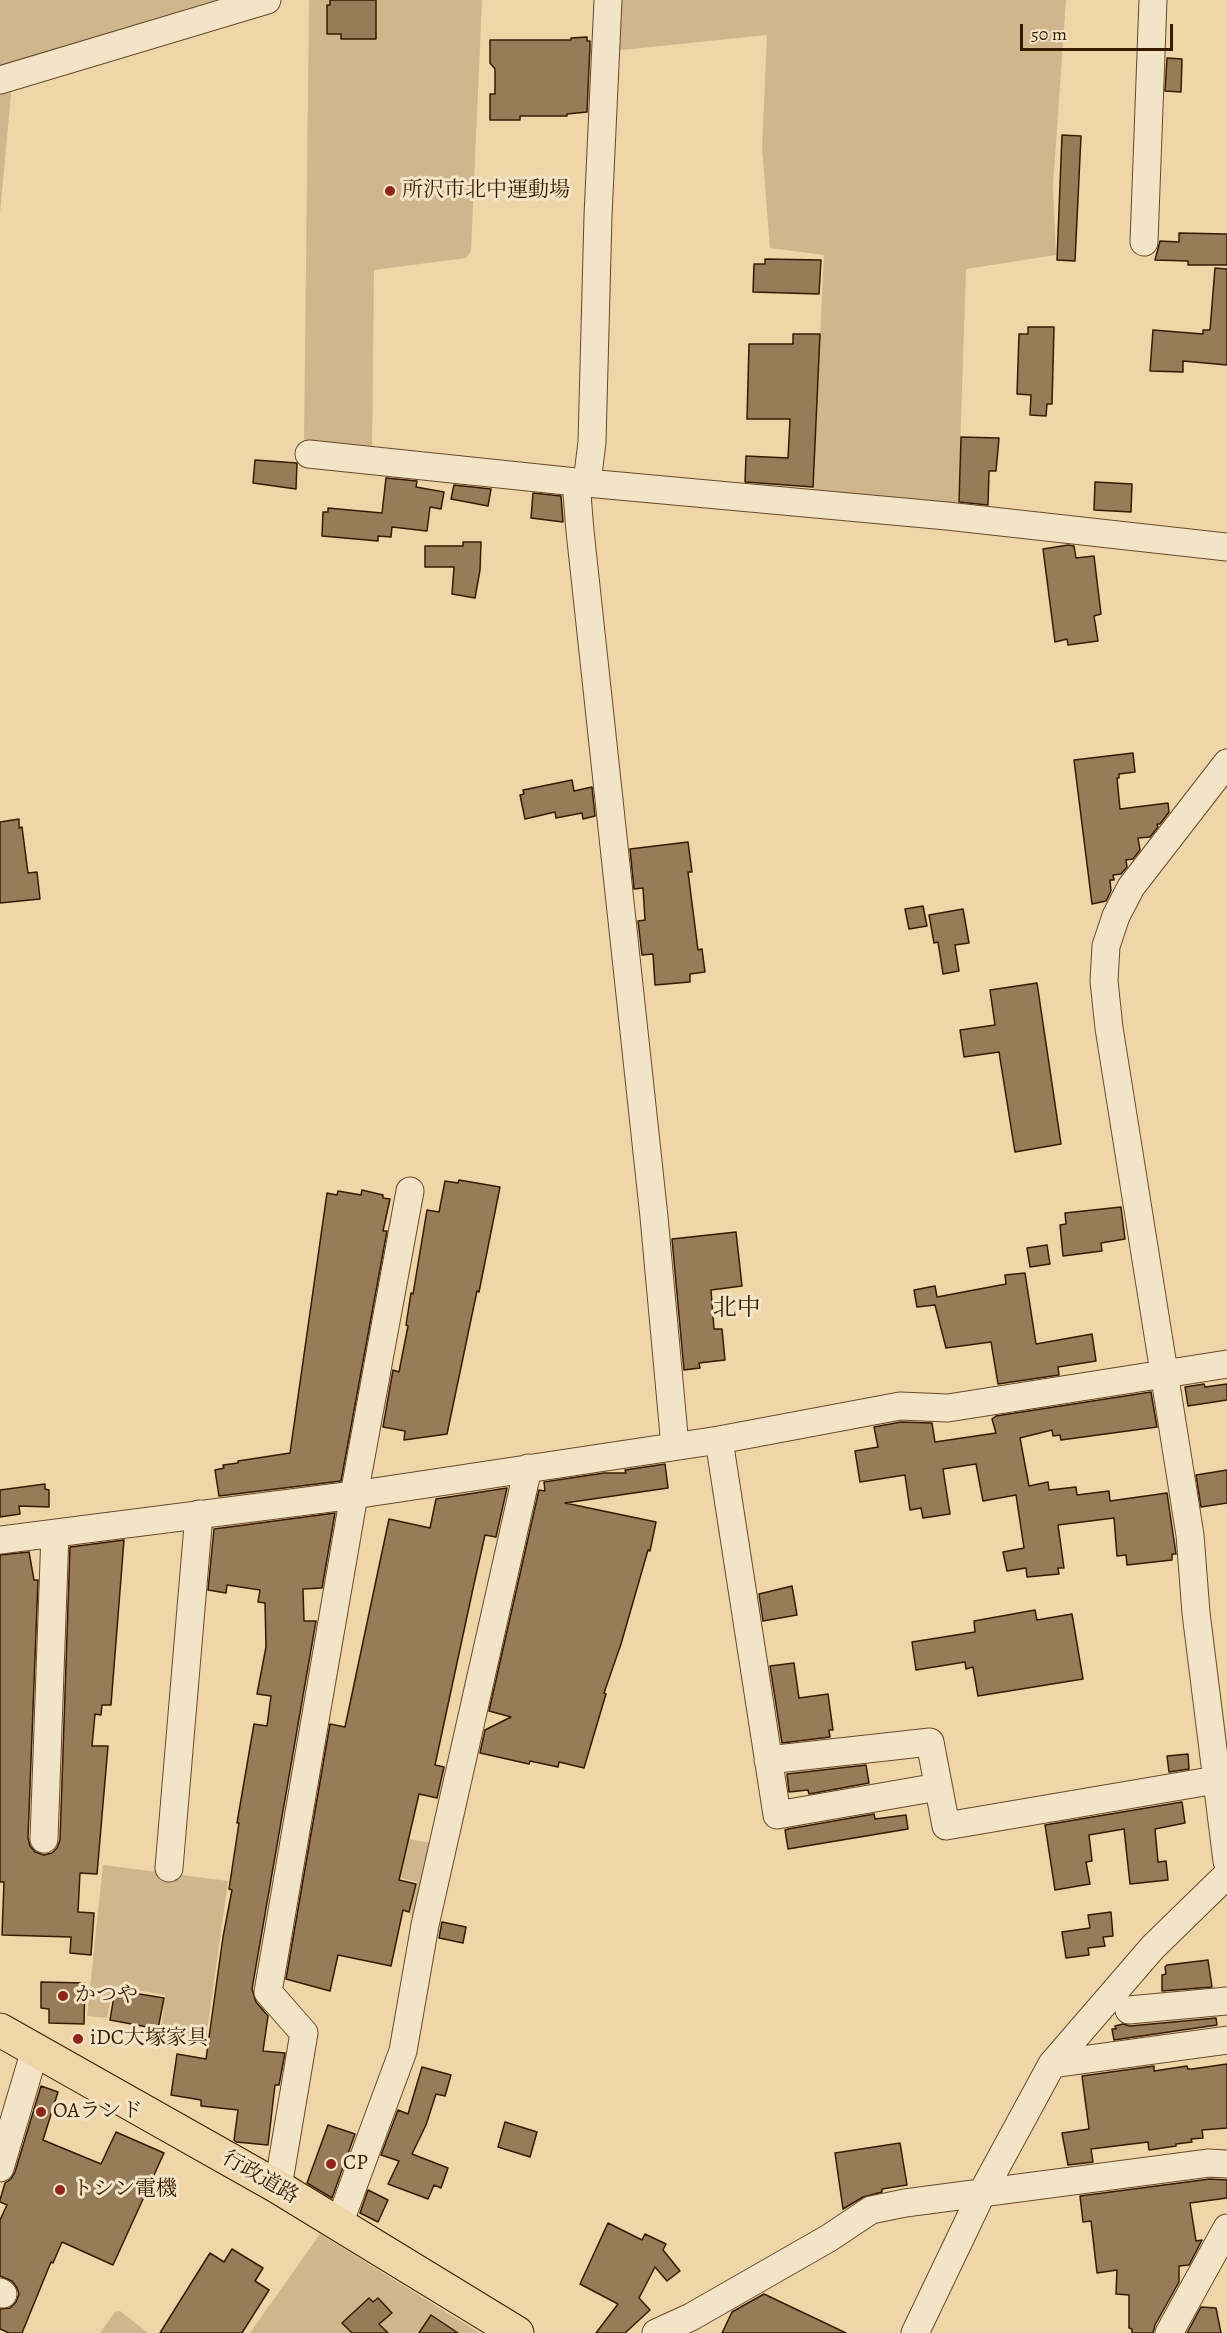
<!DOCTYPE html>
<html>
<head>
<meta charset="utf-8">
<style>
  body { margin:0 }
  #map { position:relative; width:1227px; height:2333px; overflow:hidden; background:#eed6a9; font-family:Alegreya,serif }
  canvas { display:block }
  .scale { position:absolute; left:1020px; top:24px; width:153px; height:27px; box-sizing:border-box; border:3px solid #371b00; border-top:0; padding-left:8px; font-size:18px; line-height:21px; white-space:nowrap; color:#371b00; -webkit-text-stroke:4px #f4e4c7; paint-order:stroke }
</style>
</head>
<body>
<div id="map">
<canvas width="1227" height="2333"></canvas>
<div class="scale">50 m</div>
</div>
<script>
const g = document.querySelector('canvas').getContext('2d');
g.lineJoin = 'round';
function fillPath(path, color) { g.fillStyle = color; g.fill(path, 'evenodd'); }
function strokePath(path, color, width, dash) { g.strokeStyle = color; g.lineWidth = width; g.lineCap = dash ? 'butt' : 'round'; g.setLineDash(dash || []); g.stroke(path); }
function write(font, color, halo, rows, align = 'center') {
  g.font = font + ' Alegreya,"Noto Serif JP",serif'; g.lineWidth = 6; g.setLineDash([]); g.textBaseline = 'middle'; g.strokeStyle = halo; g.fillStyle = color; for (const [text, x, y, turn = 0] of rows) {
    g.save(); g.translate(x, y); g.rotate((+turn || 0) * Math.PI / 180); g.textAlign = isNaN(turn) ? turn : align; if (halo) g.strokeText(text, 0, 0); g.fillText(text, 0, 0); g.restore();
  }
}
const green = new Path2D(`
  M0 0H226L0 70Z
  M309 0H482L471 251 466 258 374 270 372 452 304 444Z
  M613 0H1066L1053 186 1056 255 966 269 958 510 812 496 824 255 770 248 762 147 767 35 612 51Z
  M10 88 11 94 0 213V92Z
  M409 1839 442 1845 425 1918 410 1915 417 1882 359 1868 362 1856 403 1865Z
  M103 1865 228 1881 206 2039 161 2030 165 1995 113 1986 107 2018 87 2016Z
  M320 2234 480 2333H250Z
  M120 2311 148 2333H100L115 2312Z`);
const building = new Path2D(`
  M330 0H376V39H341V34H327V5H330Z
  M587 37V41H590V46L587 112 567 114V116H520V120H490V94H495V69L490 63V40H571V38Z
  M1167 58 1182 59 1181 92 1165 91Z
  M1062 135 1081 136 1075 261 1057 260Z
  M1179 233 1227 234V265H1188V261L1155 260 1160 241 1179 242Z
  M765 259 821 260 819 294 753 292 754 264H765Z
  M1215 268 1227 269V365L1183 361V372L1150 371 1153 330 1203 334V330H1210Z
  M1028 327H1054L1052 404H1047L1046 416 1030 415 1031 395 1017 394 1019 334H1028Z
  M793 334H820L813 487 745 482 746 456 788 458 790 419H747L749 344H793Z
  M961 437 999 438 996 471H989L988 505 959 502Z
  M255 460 297 463 296 489 253 483Z
  M386 478 417 481 416 487 444 492 441 509 430 507 427 531 392 527 391 537 378 536V541L322 536 323 512H328V508L382 513Z
  M1095 482 1132 484 1131 512 1094 510Z
  M454 485 491 489 488 506 451 499Z
  M533 493 561 496 563 522 531 518Z
  M463 542H481L480 570 475 598 452 594 454 567H425V546H463Z
  M1068 545 1074 546 1076 558 1094 556 1101 614 1094 616 1098 641 1068 645 1067 639 1055 642 1043 549Z
  M1133 753 1135 772 1119 774V778H1117L1120 809 1168 803 1169 812 1160 824H1157L1158 827 1150 837 1138 838 1140 850 1133 859 1126 860 1127 867 1121 874 1113 875 1114 880H1110L1111 891 1106 901 1092 904 1074 760Z
  M572 780 574 791 592 787 595 816 583 819 582 813 556 818 555 812 525 819 520 795 524 794 523 790Z
  M19 819V828L22 827 28 873 37 872 40 899 0 903V822Z
  M688 842 692 872H688L698 950 702 949 705 972 690 974V982L655 985 653 954 642 955 638 921 645 920 643 888 634 889 630 849Z
  M923 906 927 926 909 929 905 909Z
  M963 909 969 943 955 945 959 971 943 974 938 942 934 943 929 915Z
  M1037 983 1061 1144 1015 1152 999 1052 964 1057 960 1030 995 1025 990 990Z
  M459 1180 500 1187 479 1292 477 1291 447 1434 404 1440 405 1431 383 1427 393 1370 399 1372 408 1326 406 1325 411 1293 413 1294 427 1210 439 1212 445 1181 458 1183Z
  M362 1190 383 1195V1198L390 1199 383 1231H387L341 1481 219 1496 215 1470 224 1468 223 1465 238 1463V1461L290 1453 327 1193 337 1195 338 1191 361 1195Z
  M1121 1207 1125 1239 1101 1243 1102 1251 1063 1256 1060 1225 1066 1224 1065 1213Z
  M736 1232 742 1286 711 1290 714 1329H722L725 1360 699 1363 700 1368 684 1370 672 1239Z
  M1047 1245 1050 1264 1030 1267 1027 1248Z
  M1025 1273 1036 1344 1092 1334 1096 1361 1058 1367 1059 1375 998 1384 991 1342 946 1348 935 1305 917 1307 914 1290 935 1286 937 1297 1006 1284 1005 1275Z
  M1204 1384 1205 1387 1227 1384V1400L1188 1406 1185 1387Z
  M1151 1392 1157 1427 1061 1440 1060 1435 1053 1436 1052 1430 1020 1438 1029 1486 1048 1482 1049 1490 1076 1487 1077 1495 1109 1491 1110 1501 1167 1493 1176 1554H1172V1560L1127 1565 1126 1555 1117 1556 1114 1518 1058 1525 1064 1568H1058L1059 1574 1027 1577 1026 1568 1007 1571 1003 1552 1024 1548 1016 1495 983 1501 976 1464 943 1469 950 1514 923 1518 921 1508 910 1510 905 1475 860 1482 855 1451 878 1447 874 1427 901 1422 932 1423 935 1442 996 1433 992 1419 996 1416Z
  M665 1464 668 1488 565 1503 656 1522 650 1551 648 1550 621 1644 604 1693 606 1694 584 1768 559 1762 558 1767 530 1761 529 1764 480 1753 485 1730 511 1717 489 1711 539 1490 545 1491 544 1482 604 1473H626L625 1470Z
  M1227 1470V1503L1201 1507 1196 1475Z
  M45 1484V1489L49 1490V1507L19 1506 20 1514 0 1517V1490Z
  M507 1488 496 1537 485 1535 474 1584 435 1765 444 1767 437 1798 419 1794 399 1880 416 1884 409 1912 403 1910 391 1966 338 1955 330 1991 286 1979 330 1724 345 1727 389 1519 430 1528 436 1499Z
  M335 1513 322 1588 303 1589 304 1621H316L252 1989 256 2002 268 2016 263 2051 285 2053 279 2085H275L268 2145 236 2142 234 2140 238 2110 201 2106V2100L171 2095 177 2054 206 2059 223 1937 232 1890 229 1889 239 1823H237L254 1724 267 1726 271 1696 257 1694 266 1647 265 1603 258 1602 260 1590 227 1585 226 1593 208 1590 214 1529Z
  M124 1540 111 1705H102L101 1715 95 1714 92 1746H108L97 1874 80 1873 78 1912 94 1913 91 1955 70 1953 71 1937 2 1935 4 1882H0V1555L29 1552 34 1580H38L28 1838 30 1846 35 1852 44 1855 52 1853 57 1848 60 1840 70 1547Z
  M792 1586 797 1615 763 1621 759 1594Z
  M1035 1610 1037 1620 1072 1614 1083 1679 978 1696 973 1667 966 1669 965 1662 916 1670 912 1642 975 1632 974 1621Z
  M794 1663 799 1698 828 1694 833 1730H829L830 1737 782 1743 770 1666Z
  M1188 1754 1189 1769 1169 1772 1167 1756Z
  M866 1765 869 1783 809 1794 808 1790 789 1792 787 1774Z
  M1182 1802 1185 1823 1155 1829 1158 1862 1166 1861 1168 1880 1130 1884 1124 1829 1089 1835 1092 1861 1086 1862 1090 1884 1055 1890 1045 1825Z
  M874 1814 875 1819 906 1815 908 1829 788 1849 785 1830 788 1829Z
  M1111 1912 1113 1936 1103 1937 1105 1946 1088 1948 1089 1955 1066 1958 1062 1932 1090 1928 1088 1915Z
  M442 1922 466 1927 463 1943 439 1938Z
  M1208 1960 1212 1987 1162 1991V1975L1166 1974 1165 1967 1167 1965Z
  M41 1982 85 1983 84 2024 49 2023V2009L41 2008Z
  M115 1990 164 1998 158 2029 110 2020Z
  M1216 2018 1217 2025 1114 2040 1112 2029H1116L1115 2026 1123 2024 1130 2026Z
  M1227 2064V2128L1202 2130 1203 2138 1191 2139 1192 2142 1176 2144V2146L1149 2150 1148 2142 1091 2149 1093 2162 1068 2165 1062 2133 1089 2129 1082 2076 1154 2066V2071L1187 2066 1188 2069H1192Z
  M422 2067 451 2075 445 2096 436 2094 426 2125 412 2154 448 2168 441 2188 434 2185 428 2199 388 2184 399 2161 381 2155 398 2110 408 2114Z
  M41 2086 58 2092 43 2140 101 2164 116 2132 164 2153 113 2265 62 2242 53 2263 51 2262 22 2333H9L0 2329V2309L10 2308 16 2302 19 2294 17 2288 12 2281 0 2276V2220L7 2205 0 2202V2200L5 2183 11 2179 15 2172Z
  M505 2122 537 2132 530 2157 498 2147Z
  M328 2125 355 2134 332 2198 307 2183Z
  M900 2143 907 2185 882 2189V2192L863 2197 843 2209 835 2153Z
  M1210 2179 1227 2180V2198L1190 2203 1196 2241 1202 2240 1189 2265 1179 2266V2282L1155 2325 1153 2333H1132V2329L1129 2328V2295L1116 2294 1117 2270 1097 2273 1091 2221 1083 2222 1080 2196Z
  M368 2190 388 2200 378 2222 360 2213Z
  M608 2223 642 2240 645 2234 666 2244 663 2250 680 2271 667 2281 655 2267 639 2298 650 2310 625 2333H596L618 2304 580 2284Z
  M232 2249 263 2268 255 2281 269 2290 242 2333H160L210 2253 224 2262Z
  M764 2294 846 2333H722L732 2312Z
  M369 2298 373 2302 378 2298 392 2313 379 2324 388 2333H352L342 2323Z
  M1201 2307 1216 2308 1221 2333H1187Z
  M431 2315 458 2333H419Z`);
const minor = new Path2D(`
  M0 80 267 0
  M1144 242 1153 0
  M309 454 576 482 947 516 1227 547
  M576 482 580 531 654 1217 675 1446
  M587 483 592 442 598 216 608 0
  M1227 763 1131 887 1116 916 1106 946 1104 981 1109 1028 1190 1535 1196 1613 1227 1861
  M719 1440 777 1815 938 1787
  M0 1540 354 1495 719 1440 900 1406 948 1408 1227 1364
  M768 1760 930 1742 946 1826 1216 1780
  M44 1839 55 1533
  M169 1868 199 1514
  M1129 2010 1227 2001
  M1052 2064 1227 2040
  M0 2168 35 2050
  M278 2187 304 2033 268 1992 354 1495 410 1191
  M339 2224 403 2051 425 1925 528 1468
  M0 2292 3 2294
  M656 2333 691 2317 829 2238 871 2210 905 2203 1209 2163 1227 2164
  M915 2333 982 2193 1052 2064 1153 1947 1227 1875
  M1169 2333 1227 2228`);
const highway = new Path2D(`
  M0 2030 278 2187 517 2333`);
const markers = [
  [390,191,6,"#8f2418"],
  [63,1996,6,"#8f2418"],
  [78,2039,6,"#8f2418"],
  [41,2112,6,"#8f2418"],
  [331,2164,6,"#8f2418"],
  [60,2190,6,"#8f2418"]
];
const poiNames = [
  ["所沢市北中運動場",402,191],
  ["かつや",75,1996],
  ["iDC大塚家具",90,2039],
  ["OAランド",53,2112],
  ["CP",343,2164],
  ["トシン電機",72,2190]
];
const streetNames = [
  ["行政道路",260,2178,30]
];
const quarterNames = [
  ["北中",737,1309]
];
fillPath(green, '#cfb68c');
fillPath(building, '#967c58');
strokePath(building, '#371b00', 1.5);
strokePath(minor, '#654a2a', 29);
strokePath(highway, '#371b00', 35);
strokePath(minor, '#f4e4c7', 27);
strokePath(highway, '#eed6a9', 33);
for (const [x, y, r, color] of markers) { const dot = new Path2D(); dot.arc(x, y, r, 0, 2 * Math.PI); g.fillStyle = color; g.fill(dot); strokePath(dot, '#f4e4c7', 2); }
write('21px', '#371b00', '#f4e4c7', poiNames, 'left');
write('21px', '#371b00', '#f4e4c7', streetNames);
write('24px', '#371b00', '#f4e4c7', quarterNames);
</script>
</body>
</html>
